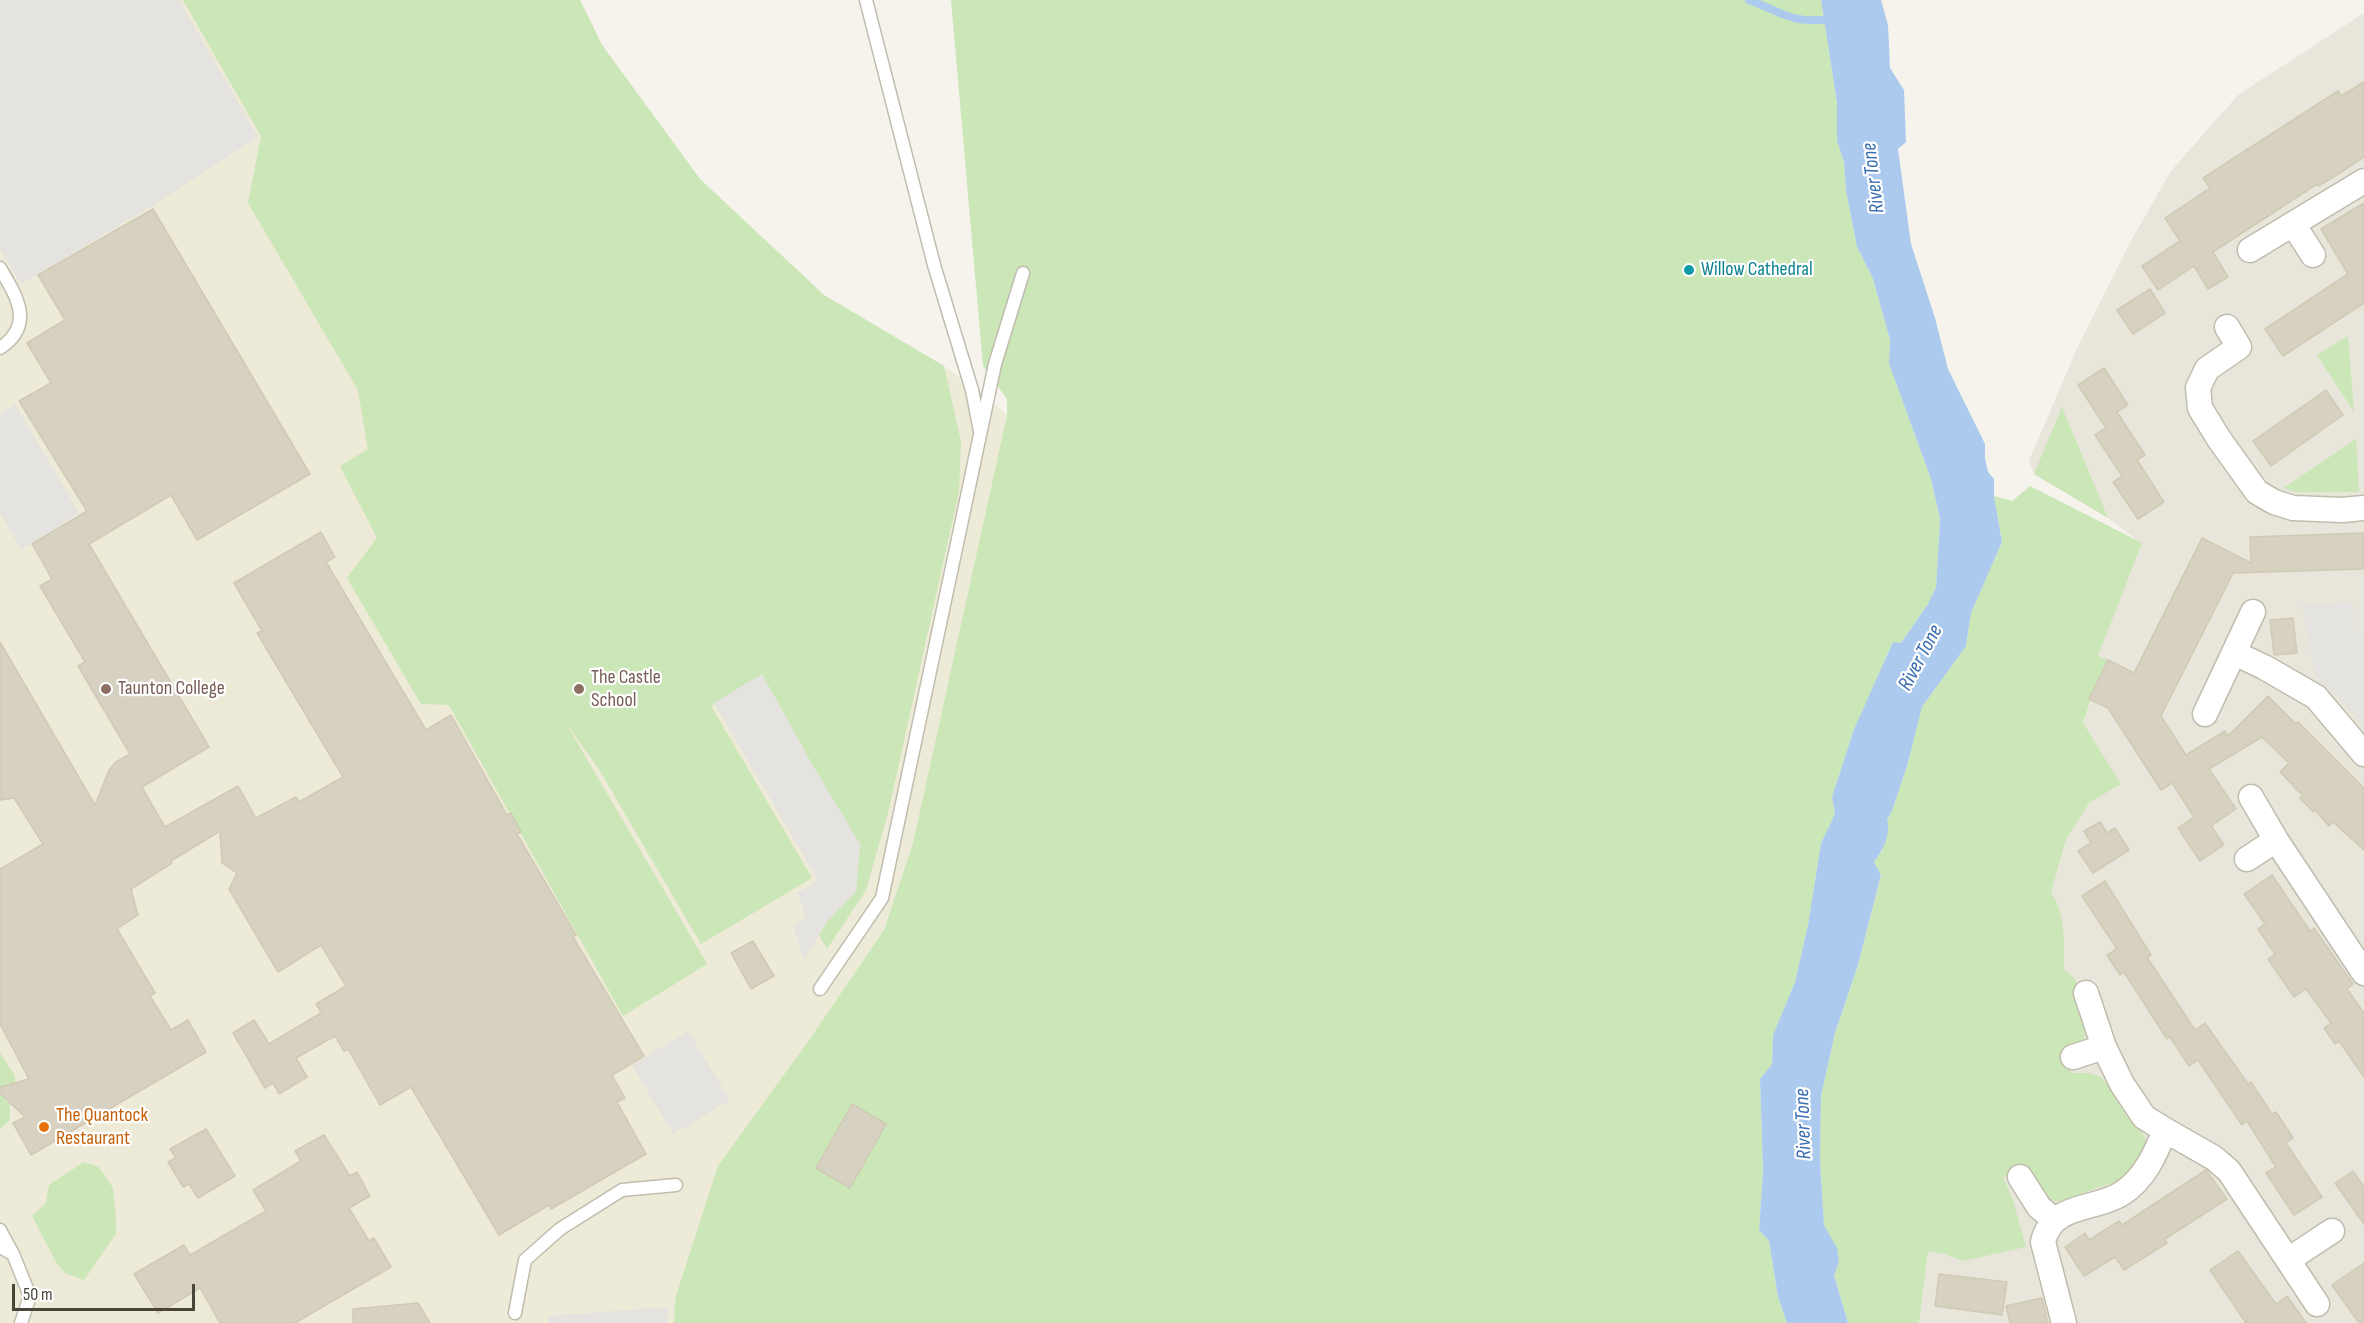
<!DOCTYPE html>
<html>
<head>
<meta charset="utf-8">
<style>
  body { margin:0 }
  #map { position:relative; width:2364px; height:1323px; overflow:hidden; background:#f5f3ec; font-family:"Sofia Sans Condensed",sans-serif }
  canvas { display:block }
  .scale { position:absolute; left:12px; top:1284px; width:183px; height:27px; box-sizing:border-box; border:3px solid #494539; border-top:0; padding-left:8px; font-size:18px; line-height:21px; white-space:nowrap; color:#494539; -webkit-text-stroke:4px #fff; paint-order:stroke }
</style>
</head>
<body>
<div id="map">
<canvas width="2364" height="1323"></canvas>
<div class="scale">50 m</div>
</div>
<script>
const g = document.querySelector('canvas').getContext('2d');
g.lineJoin = 'round';
function fillPath(path, color) { g.fillStyle = color; g.fill(path, 'evenodd'); }
function strokePath(path, color, width, dash) { g.strokeStyle = color; g.lineWidth = width; g.lineCap = dash ? 'butt' : 'round'; g.setLineDash(dash || []); g.stroke(path); }
function write(font, color, halo, rows, align = 'center') {
  g.font = font + ' "Sofia Sans Condensed",sans-serif'; g.lineWidth = 4.5; g.setLineDash([]); g.textBaseline = 'middle'; g.strokeStyle = halo; g.fillStyle = color; for (const [text, x, y, turn = 0] of rows) {
    g.save(); g.translate(x, y); g.rotate((+turn || 0) * Math.PI / 180); g.textAlign = isNaN(turn) ? turn : align; if (halo) g.strokeText(text, 0, 0); g.fillText(text, 0, 0); g.restore();
  }
}
const residential = new Path2D(`
  M2364 13V1323H1919L1928 1251 2052 824 2121 784 2083 724 2091 701 2089 700 2107 660 2098 656 2141 543 2108 518 2034 474 2029 461 2078 346 2132 239 2171 171 2238 95Z`);
const education = new Path2D(`
  M0 0H580L602 45 700 179 824 295 944 366 984 395 1007 415 913 843 884 930 807 1043 675 1298 674 1323H0Z`);
const green = new Path2D(`
  M183 0H580L602 45 700 179 824 295 944 366 961 442 959 491 888 813 866 890 827 949 819 935 827 922 856 891 860 844 813 766 762 674 711 706 812 878 701 944 600 771 564 720 707 964 623 1016 449 705 421 704 347 578 377 538 340 466 368 449 358 390 248 203 261 136Z
  M951 0H1821L1837 103V141L1844 162 1846 191 1857 247 1873 279 1890 340 1889 364 1931 479 1940 519 1936 587 1928 604 1901 643 1893 642 1854 729 1832 797 1835 814 1821 843 1808 925 1795 982 1773 1035 1772 1064 1760 1079 1763 1170 1759 1230 1769 1241 1778 1297 1787 1323H674L675 1299 718 1166 807 1043 884 930 913 843 1007 415V399L983 366ZM853 1104 886 1124 850 1188 816 1168Z
  M2348 336 2354 412 2317 355Z
  M2062 407 2108 518 2034 474Z
  M2356 439 2359 492H2296L2284 488Z
  M2030 486 2142 543 2098 656 2108 660 2089 699 2091 700 2083 723 2121 784 2089 803 2066 839 2051 892C2066 916 2064 941 2064 969 2069 973 2074 978 2077 983 2086 998 2094 1036 2077 1047 2074 1049 2067 1050 2063 1051L2071 1073H2089L2101 1077 2108 1085 2127 1117 2140 1129 2148 1144 2132 1168 2117 1181 2061 1201 2046 1200 2025 1168 2003 1177 2013 1200 2026 1247 1963 1261 1945 1254 1928 1251 1919 1323H1848L1834 1274 1839 1262 1824 1225 1820 1160 1821 1096 1835 1033 1858 965 1881 876 1874 862 1882 851 1887 820 1892 811 1907 766 1922 707 1966 646 1971 613 2002 542 1994 496 2012 501Z
  M0 1053 15 1076V1083H8L2 1088 6 1101 10 1103V1120L0 1129Z
  M84 1162 99 1167 113 1188 116 1220V1234L84 1280 65 1273 56 1262 32 1216 46 1203 49 1185Z`);
const parking = new Path2D(`
  M0 0H179L258 137 152 206 21 284 0 249Z
  M15 404 79 513 21 550 0 512V414Z
  M2353 602V632H2364V726L2337 696 2316 678 2302 604Z
  M762 674 813 766 860 844 856 891 827 922 804 959 793 926 806 916 797 893 818 880 714 703Z
  M688 1031 730 1100 673 1134 632 1065Z
  M668 1307 667 1323H549V1316Z`);
const water = new Path2D(`
  M1821 0H1881L1888 25 1890 68 1904 90 1906 142 1898 149 1911 244 1935 318 1948 369 1985 444V458L1988 472 1994 479V496L2002 542 1971 613 1966 646 1922 707 1907 766 1892 811 1887 820C1891 835 1883 850 1874 862L1881 875 1858 965 1835 1033 1821 1096 1820 1160 1824 1225 1837 1248 1839 1262 1834 1275 1848 1323H1787L1778 1297 1769 1241 1759 1230 1763 1170 1760 1079 1772 1064 1773 1035 1795 982 1808 925 1821 843 1835 814 1832 797 1854 729 1893 642 1901 643 1928 604 1936 587 1940 519 1931 479 1889 364 1890 340 1873 279 1857 247 1846 191 1844 162 1837 141V103Z`);
const stream = new Path2D(`
  M1749 0C1786 14 1791 24 1833 19`);
const building = new Path2D(`
  M2364 82V157L2327 181 2318 186 2317 184 2213 252 2228 277 2208 289 2194 266 2158 290 2142 266 2180 241 2165 218 2210 188 2203 178 2338 91 2341 96Z
  M2364 203V303L2283 356 2265 329 2348 274 2321 229Z
  M153 209 310 474 197 540 171 495 89 544 209 747 142 787 165 827 238 786 256 818 296 797 299 802 343 777 257 633 262 631 234 583 321 532 335 557 326 562 426 730 451 715 507 815 511 813 521 832 517 834 576 935 573 937 644 1056 612 1075 625 1098 617 1102 646 1154 551 1209 549 1205 499 1235 411 1087 380 1105 348 1049 344 1051 335 1036 296 1058 307 1077 279 1094 273 1083 265 1088 233 1033 254 1020 269 1044 321 1013 316 1004 346 986 321 945 278 972 229 889 237 873 222 863 220 831 171 861 172 863 131 889 138 915 117 929 155 993 150 996 171 1030 188 1020 206 1052 31 1155 13 1123 25 1117 0 1093V1087L29 1079 0 1024V869L43 844 14 798 0 800V642L95 805 109 770 116 762 130 754 78 666 85 662 40 586 52 579 32 544 87 511 19 401 51 383 27 343 65 320 38 275Z
  M2150 289 2165 313 2133 334 2117 310Z
  M2104 368 2128 405 2117 412 2145 455 2137 460 2164 502 2138 519 2113 482 2122 476 2095 435 2106 428 2078 385Z
  M2326 390 2343 415 2271 466 2253 441Z
  M2364 533V569L2233 573 2161 716 2186 755 2225 731 2228 736 2268 696 2296 724 2298 722 2364 788V850L2333 822 2329 826 2315 810 2313 812 2300 798 2303 796 2280 772 2289 763 2262 737 2209 769 2236 809 2211 826 2224 845 2200 861 2178 828 2194 817 2172 783 2161 790 2108 708 2089 699 2108 660 2134 673 2202 538 2251 563 2250 537Z
  M2293 618 2297 653 2274 655 2270 620Z
  M2100 822 2107 833 2115 828 2129 850 2093 873 2078 851 2091 843 2084 831Z
  M2272 875 2310 931 2314 928 2353 984 2347 989 2364 1013V1077L2339 1041 2335 1044 2324 1028 2331 1023 2306 989 2294 997 2268 959 2275 954 2258 929 2265 924 2244 894Z
  M2105 881 2151 955 2147 957 2195 1030 2205 1023 2248 1084 2251 1082 2272 1114 2276 1112 2293 1138 2286 1143 2322 1197 2294 1215 2266 1173 2276 1167 2247 1121 2242 1125 2198 1060 2189 1066 2170 1037 2167 1039 2124 972 2120 975 2107 955 2117 949 2082 896Z
  M753 941 774 976 751 989 731 953Z
  M852 1104 886 1124 850 1188 816 1168Z
  M206 1129 235 1176 198 1198 189 1184 183 1187 168 1162 176 1158 170 1149Z
  M324 1135 350 1176 357 1172 370 1196 349 1208 369 1241 374 1238 391 1267 295 1323H220L200 1288 158 1313 134 1274 184 1245 190 1255 266 1211 253 1190 301 1161 295 1151Z
  M2206 1170 2227 1199 2165 1239 2167 1243 2124 1270 2115 1257 2084 1276 2065 1247 2085 1233 2089 1240 2119 1221 2122 1225Z
  M2353 1171 2364 1187V1224L2335 1183Z
  M2238 1251 2276 1304 2287 1296 2306 1323H2246L2210 1270Z
  M2364 1263V1323H2359L2332 1285Z
  M1939 1274 2007 1282 2002 1315 1935 1306Z
  M2042 1298 2048 1323H2010L2006 1306Z
  M418 1303 430 1323H353V1309Z`);
const service = new Path2D(`
  M866 0 934 265 972 390 980 431
  M0 268C17 297 35 325 0 348
  M820 989 882 898 995 364 1023 273
  M0 1230 13 1254
  M0 1247 13 1254 30 1296 21 1323
  M515 1313 525 1260 560 1229 622 1190 676 1185`);
const minor = new Path2D(`
  M2293 224 2313 255
  M2250 250 2364 181
  M2227 327 2239 347 2207 369 2198 388 2200 408 2219 439 2257 492 2274 502 2293 508 2342 510 2364 508
  M2234 653 2264 667 2316 697 2364 754
  M2205 714 2253 612
  M2251 797 2276 840 2364 973
  M2247 859 2276 840
  M2086 993 2104 1047 2122 1084 2144 1117 2165 1130
  M2073 1057 2104 1047
  M2020 1177 2039 1207 2054 1220
  M2288 1260 2332 1231
  M2064 1323 2043 1242C2052 1203 2093 1211 2121 1194 2144 1180 2156 1153 2165 1130L2214 1158 2229 1171 2317 1304`);
const markers = [
  [1689,270,6,"#0f9aa8"],
  [106,689,6,"#8d6e63"],
  [579,689,6,"#8d6e63"],
  [44,1127,6,"#e8710a"]
];
const cultureNames = [
  ["Willow Cathedral",1701,270]
];
const educationNames = [
  ["The Castle",591,678],
  ["School",591,701],
  ["Taunton College",118,689]
];
const foodNames = [
  ["The Quantock",56,1116],
  ["Restaurant",56,1139]
];
const waterNames = [
  ["River Tone",1874,178,-97],
  ["River Tone",1921,658,-62],
  ["River Tone",1804,1124,-92]
];
fillPath(residential, '#e8e6da');
fillPath(education, '#edead7');
fillPath(green, '#cbe6b7');
fillPath(parking, '#e4e3df');
fillPath(water, '#accaed');
strokePath(stream, '#accaed', 8);
fillPath(building, '#d6d1c1');
strokePath(building, '#d0c9b5', 1.5);
strokePath(service, '#c0bcae', 15);
strokePath(minor, '#c0bcae', 27);
strokePath(service, '#fff', 12);
strokePath(minor, '#fff', 24);
for (const [x, y, r, color] of markers) { const dot = new Path2D(); dot.arc(x, y, r, 0, 2 * Math.PI); g.fillStyle = color; g.fill(dot); strokePath(dot, '#fff', 2); }
write('20px', '#0d838f', '#fff', cultureNames, 'left');
write('20px', '#785e54', '#fff', educationNames, 'left');
write('20px', '#c56008', '#fff', foodNames, 'left');
write('italic 21px', '#386db0', '#fff', waterNames);
</script>
</body>
</html>
